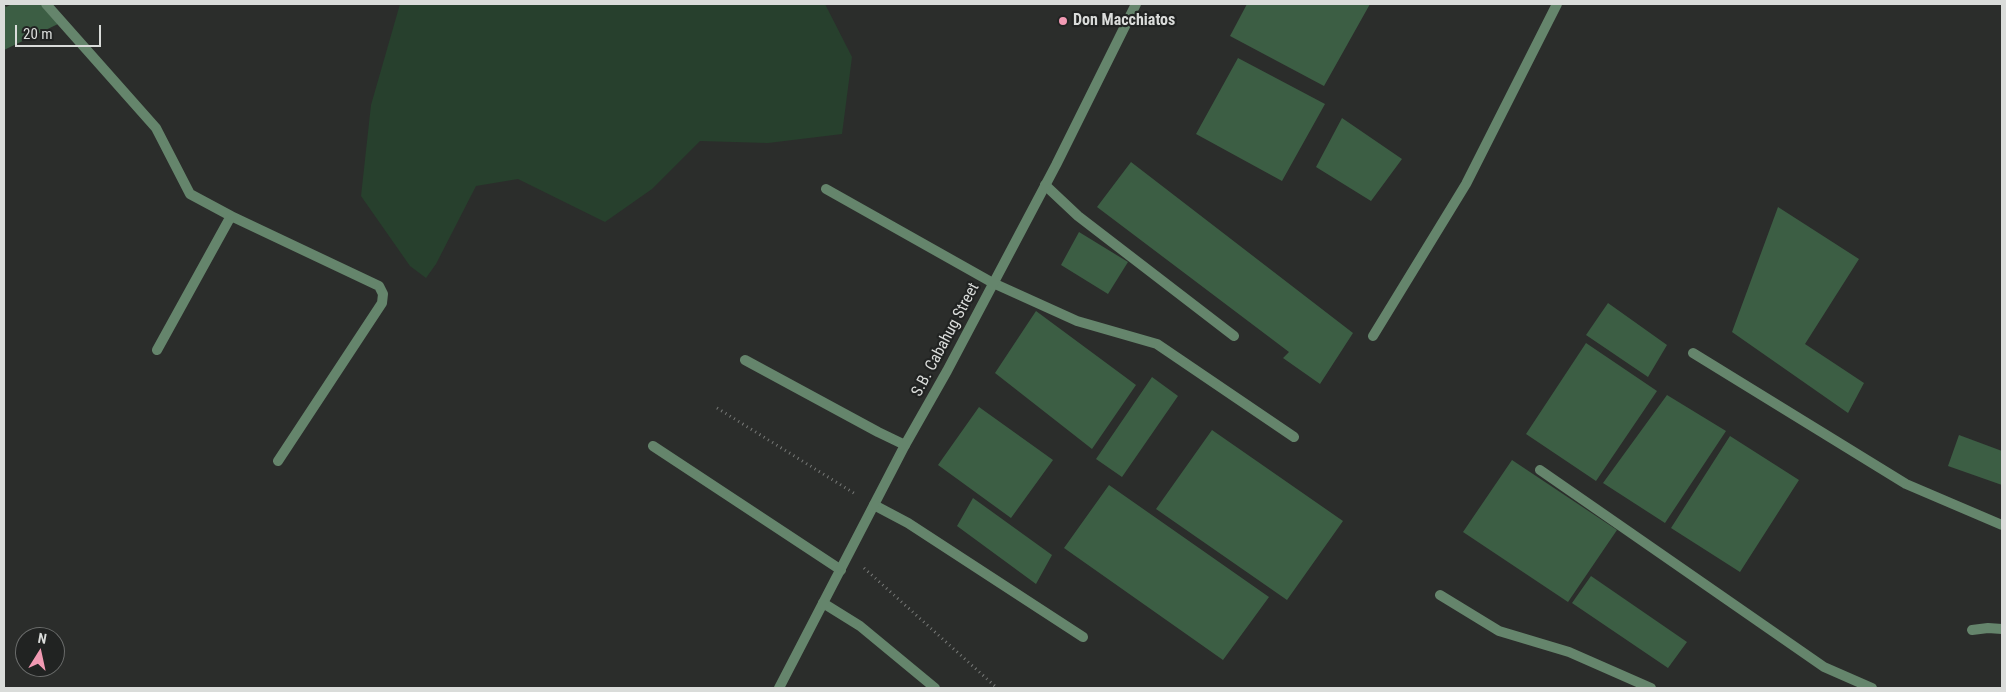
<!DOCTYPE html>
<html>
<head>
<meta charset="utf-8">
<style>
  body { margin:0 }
  #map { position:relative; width:2006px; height:692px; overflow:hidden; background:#2b2d2b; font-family:"Roboto Condensed",sans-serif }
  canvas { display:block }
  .frame { position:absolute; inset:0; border:5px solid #dadcda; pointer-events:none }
  .north { position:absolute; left:15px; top:627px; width:50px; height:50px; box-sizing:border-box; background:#212322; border:1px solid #6b6d6c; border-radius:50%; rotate:10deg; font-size:14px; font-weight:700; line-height:20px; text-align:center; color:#dadcda }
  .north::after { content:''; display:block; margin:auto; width:18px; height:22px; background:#f19ab3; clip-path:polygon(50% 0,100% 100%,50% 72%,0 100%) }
  .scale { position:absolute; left:15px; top:25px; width:86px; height:22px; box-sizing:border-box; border:2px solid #dadcda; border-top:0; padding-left:6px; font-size:15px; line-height:18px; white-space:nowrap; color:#dadcda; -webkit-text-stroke:4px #212322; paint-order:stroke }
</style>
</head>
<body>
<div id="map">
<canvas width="2006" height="692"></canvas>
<div class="frame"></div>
<div class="north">N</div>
<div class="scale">20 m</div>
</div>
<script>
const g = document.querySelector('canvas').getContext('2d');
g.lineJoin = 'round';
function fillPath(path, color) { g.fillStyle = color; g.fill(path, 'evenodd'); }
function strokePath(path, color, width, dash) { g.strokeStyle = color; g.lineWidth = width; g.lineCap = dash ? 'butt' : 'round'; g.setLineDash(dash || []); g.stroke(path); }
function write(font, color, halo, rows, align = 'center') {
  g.font = font + ' "Roboto Condensed",sans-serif'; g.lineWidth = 4.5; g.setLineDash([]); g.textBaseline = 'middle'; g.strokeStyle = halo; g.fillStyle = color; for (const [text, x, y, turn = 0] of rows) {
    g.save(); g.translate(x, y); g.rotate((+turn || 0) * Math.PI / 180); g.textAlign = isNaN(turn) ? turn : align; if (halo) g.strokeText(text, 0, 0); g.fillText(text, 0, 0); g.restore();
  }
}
const green = new Path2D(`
  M400 4H825L852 57 842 134 768 143 700 141 652 189 605 222 518 179 476 186 436 264 426 278 410 266 361 196 371 105Z`);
const building = new Path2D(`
  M4 4 6 7 12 4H40L58 24 4 50Z
  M1247 4H1370L1324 86 1230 36Z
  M1238 58 1325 104 1282 181 1196 134Z
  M1342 118 1402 159 1371 201 1316 167Z
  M1131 162 1353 333 1320 384 1283 358 1289 352 1097 207Z
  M1778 207 1859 259 1805 344 1864 383 1848 413 1732 332Z
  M1079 232 1128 262 1108 294 1061 265Z
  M1608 303 1667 345 1648 377 1586 335Z
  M1036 311 1136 385 1092 449 995 373Z
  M1586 343 1657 391 1596 481 1526 434Z
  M1152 377 1178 396 1122 477 1096 459Z
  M1667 395 1726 431 1665 523 1603 483Z
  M979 407 1053 460 1011 518 938 465Z
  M1212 430 1343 521 1287 600 1156 509Z
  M1959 435 2002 451V485L1948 466Z
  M1730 436 1799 480 1740 572 1671 528Z
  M1512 460 1617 530 1568 602 1463 532Z
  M1109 485 1269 597 1223 660 1064 548Z
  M973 498 1052 555 1036 584 957 526Z
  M1591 576 1687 642 1668 668 1572 603Z`);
const path = new Path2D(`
  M717 408 857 495
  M864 568 997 688`);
const service = new Path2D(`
  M1045 185 1078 216 1234 336
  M993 283 1077 321 1157 344 1294 437
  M1693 353 1906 484 2002 525
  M745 360 878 432 905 445
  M1540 470 1824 667 1872 688
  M1440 595 1499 631 1569 652 1651 688
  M823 603 860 626 935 688
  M1972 630 1988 628 2002 629`);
const minor = new Path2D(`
  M46 4 156 128 190 194 231 216 379 286 383 294 382 303 278 461
  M826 189 993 283
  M1373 336 1466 184 1557 4
  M157 350 231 216
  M653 446 841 570
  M874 505 908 523 1083 637`);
const tertiary = new Path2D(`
  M779 688 905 445 947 371 1056 165 1136 4`);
const markers = [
  [1063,21,5,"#f19ab3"]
];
const poiNames = [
  ["Don Macchiatos",1073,21]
];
const streetNames = [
  ["S.B. Cabahug Street",946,340,-62]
];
fillPath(green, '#27402d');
fillPath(building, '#3c5e44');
strokePath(path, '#787a78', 3, [1, 4]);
strokePath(service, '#65856c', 10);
strokePath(minor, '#65856c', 10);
strokePath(tertiary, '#65856c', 10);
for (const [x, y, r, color] of markers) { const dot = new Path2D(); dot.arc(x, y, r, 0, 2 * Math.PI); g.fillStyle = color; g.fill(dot); strokePath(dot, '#212322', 2); }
write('bold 16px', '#dadcda', '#212322', poiNames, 'left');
write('16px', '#dadcda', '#212322', streetNames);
</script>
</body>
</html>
